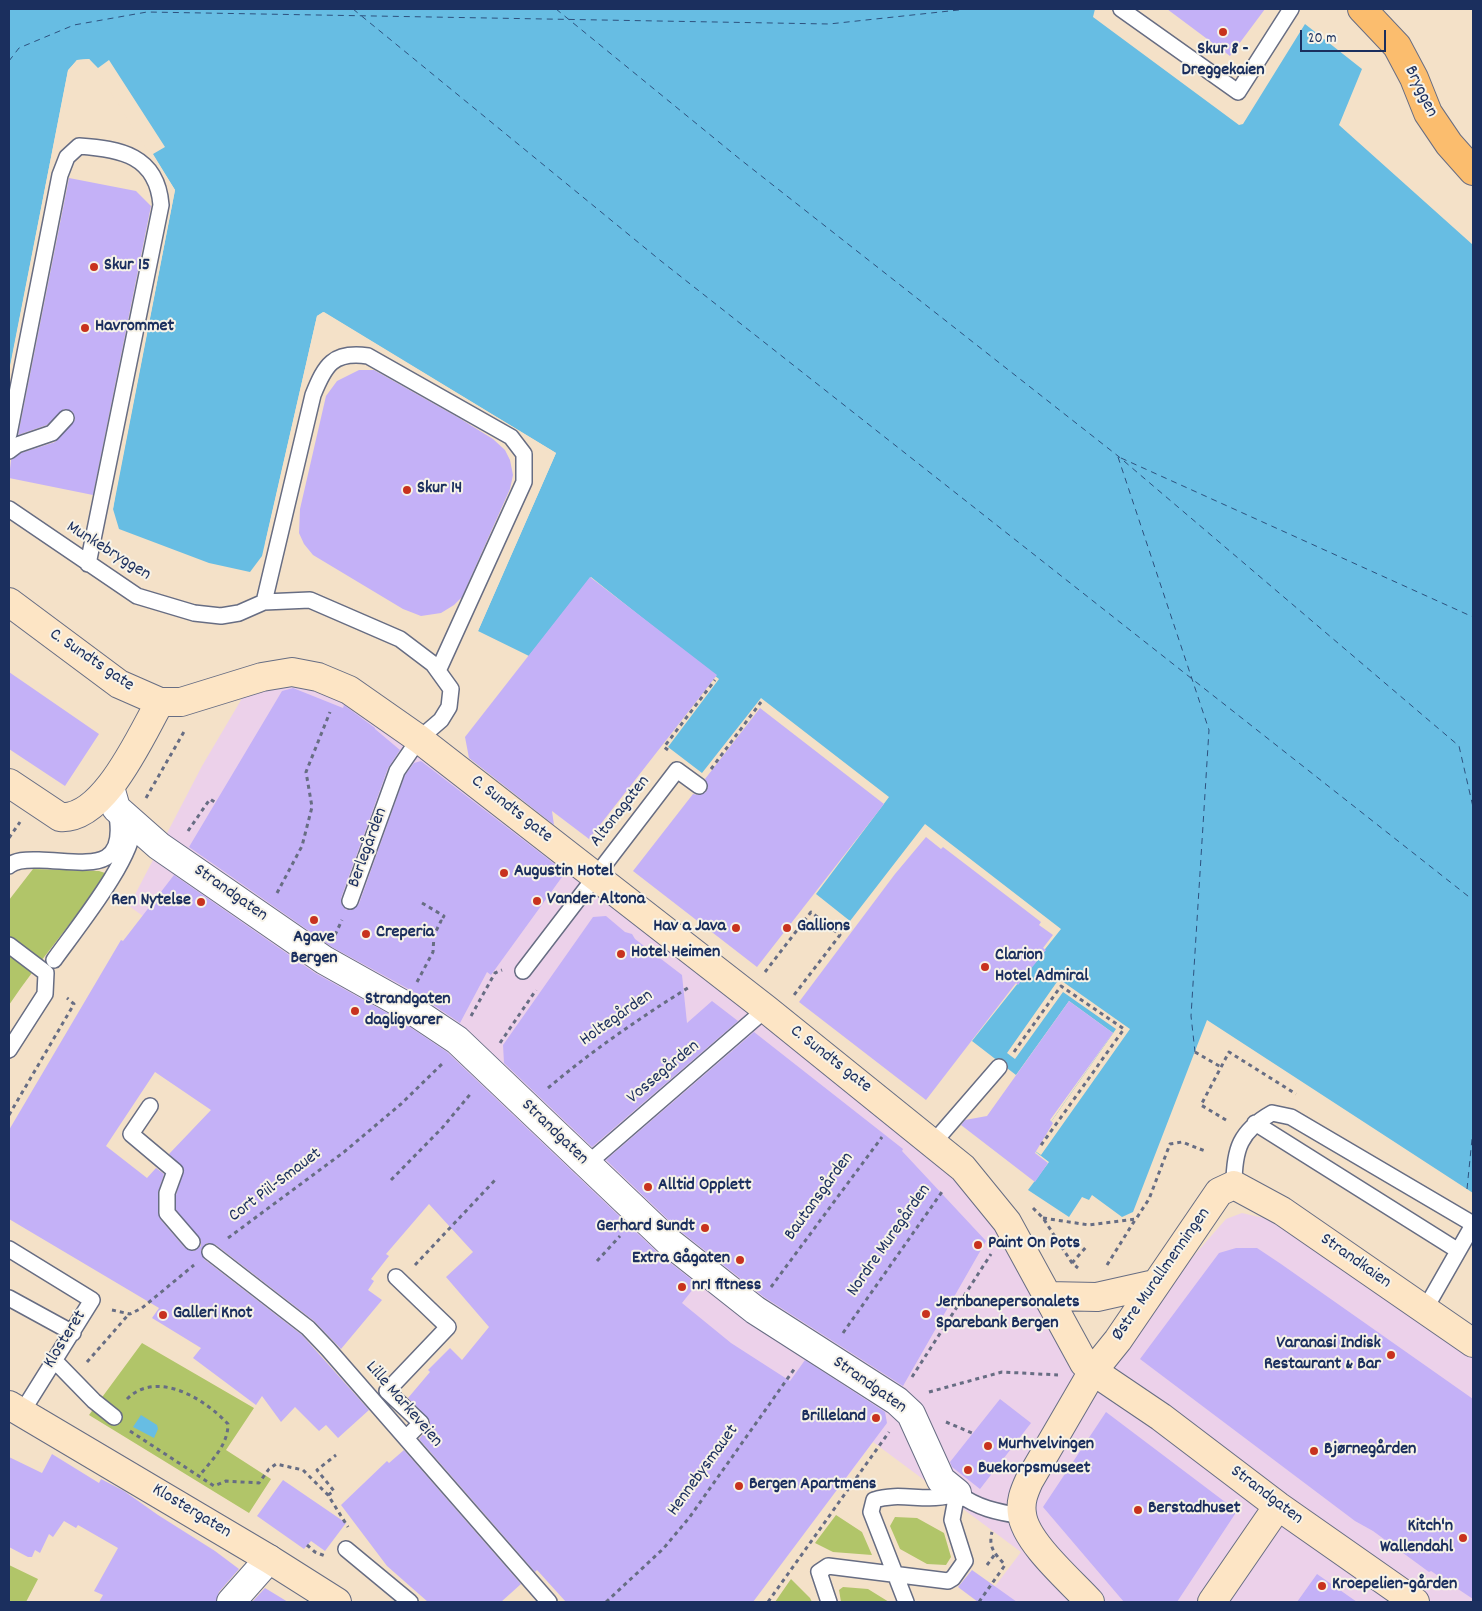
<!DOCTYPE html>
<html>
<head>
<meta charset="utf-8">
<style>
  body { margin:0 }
  #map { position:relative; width:1482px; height:1611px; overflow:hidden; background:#f4e1c8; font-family:Dekko,sans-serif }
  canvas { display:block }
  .frame { position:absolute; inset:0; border:10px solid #1b2f5e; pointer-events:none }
  .scale { position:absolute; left:1300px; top:30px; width:86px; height:22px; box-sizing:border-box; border:2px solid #1b2f5e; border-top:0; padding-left:6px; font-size:15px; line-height:18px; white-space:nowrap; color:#1b2f5e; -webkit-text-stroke:4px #f7f3e8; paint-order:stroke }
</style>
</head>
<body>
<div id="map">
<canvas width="1482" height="1611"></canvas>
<div class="frame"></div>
<div class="scale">20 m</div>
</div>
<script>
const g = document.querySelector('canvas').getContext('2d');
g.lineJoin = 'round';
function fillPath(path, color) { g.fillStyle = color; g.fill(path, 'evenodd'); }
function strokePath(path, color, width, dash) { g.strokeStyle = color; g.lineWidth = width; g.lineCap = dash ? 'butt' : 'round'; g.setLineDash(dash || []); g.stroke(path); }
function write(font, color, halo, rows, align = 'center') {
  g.font = font + ' Dekko,sans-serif'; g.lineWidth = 4; g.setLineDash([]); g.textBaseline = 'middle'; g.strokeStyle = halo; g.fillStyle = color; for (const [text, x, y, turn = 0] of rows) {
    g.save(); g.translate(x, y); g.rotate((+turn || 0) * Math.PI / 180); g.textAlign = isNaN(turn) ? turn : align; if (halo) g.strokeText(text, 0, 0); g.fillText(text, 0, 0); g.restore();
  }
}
const built = new Path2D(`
  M314 673 949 1169 1099 1364 1226 1219 1242 1213 1268 1219 1473 1358V1602H983L1021 1552 873 1442 844 1481 405 1104 129 906 202 766 254 678Z`);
const green = new Path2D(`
  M33 869 99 871 105 873C76 920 40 959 9 1005V900Z
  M142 1343 254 1408 226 1450 271 1479 249 1513 89 1415Z
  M836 1515 862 1532 872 1555 833 1552 815 1543Z
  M895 1517 917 1518 944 1533 951 1557 946 1565 927 1564 900 1549 890 1526Z
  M9 1565 38 1579 26 1602H9Z
  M791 1579 810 1598 812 1602H775Z
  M843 1587 868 1589 889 1602H841L839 1590Z`);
const water = new Path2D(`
  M9 9H1095L1093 17 1239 125 1243 124 1305 24 1362 69 1339 125 1473 245V1193L1207 1020 1133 1212 1122 1217 1092 1195 1089 1200 1082 1197 1069 1217 1028 1190 1049 1162 1032 1149 1113 1033 1069 1001 1016 1075 972 1041 1061 929 925 824 850 921 816 894 889 797 761 698 702 773 668 747 719 679 591 577 529 656 478 631 556 453 324 312 317 316 262 556 250 572 209 563 119 529 113 509 115 496 175 190 100 71 89 59 77 60 68 71 9 371Z
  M141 1415 157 1425 158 1429 154 1438 133 1427Z`);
const pier = new Path2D(`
  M89 59 98 68 109 60 165 147 153 154 175 190 113 509 111 507 113 495 173 191 98 72 88 62 78 63 71 72 11 371 9 373 68 70 77 60Z
  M323 312 556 453 478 631 476 630 553 454 324 315 320 318 268 544H265L317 316Z
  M1059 979 1130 1029 1041 1155 1032 1149 1116 1029 1063 992 1015 1059 1007 1053Z`);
const ferry = new Path2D(`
  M353 9 661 261 1473 900
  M556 9 741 160 1118 456 1459 746 1473 807
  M9 61 19 48 74 25 147 12 829 24 968 9
  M1118 457 1209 730 1191 1016 1195 1052
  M1121 458 1473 617
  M1467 1189 1473 1129`);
const building = new Path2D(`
  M1167 9H1265L1230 56Z
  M69 178 136 191 151 206 93 495 9 478 11 460 21 453 55 442 75 420 73 412 64 409 47 425 18 435Z
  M359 370H374L459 418 493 439 505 450 510 460 513 475 510 489 462 597 454 605 441 613 421 616 403 609 313 555 304 544 299 533 300 509 326 396 337 381Z
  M590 577 717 675 589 839 552 811 554 825 469 758 465 737Z
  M9 672 99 734 65 786 9 749Z
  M293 688 343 708 344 705 375 728V729L400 750 388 768 341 898V903L346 910H352L359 904 405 775 414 763 421 761 561 869 562 877 491 975 487 972 460 1023 414 992 332 947 189 847 282 691Z
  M760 708 884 804 757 967 633 871 693 794 698 795 706 792 708 786 705 779Z
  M926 837 941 849 943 847 1041 922 1039 925 1053 935 1043 948 1046 950 1018 985 1016 983 926 1100 799 1002 895 874Z
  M174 875 315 973 398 1019 447 1052 658 1253 697 1284 682 1303 731 1343 790 1381 805 1360 885 1412 887 1423 753 1602H566L537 1570 535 1572 419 1439 430 1426V1421L408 1398 430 1372 428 1370 450 1348 462 1360 489 1327 446 1277 473 1252 429 1204 386 1254 389 1256 371 1279 374 1281 368 1290 382 1300 341 1349 314 1321 216 1245 207 1243 201 1250 204 1259 302 1335 369 1410 338 1438 326 1425 319 1431 295 1407 281 1422 262 1396 256 1405 193 1358 201 1348 152 1318 159 1308 9 1219V1130L121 940 123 941ZM155 1072 211 1110 169 1154 184 1169 176 1195V1210L201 1240V1246L194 1251 185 1248 160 1219 158 1193 164 1174 156 1168 147 1178 106 1146Z
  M606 916 625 932 632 934 635 939 682 975 687 1023 712 1001 738 1021 592 1147 504 1063 503 1045 593 917Z
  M1069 1001 1113 1033 1050 1120 1053 1123 1035 1153 1048 1163 1035 1182 961 1125 965 1120 987 1116Z
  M754 1032 903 1149 902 1151 986 1241 903 1386 764 1297 679 1230 606 1160Z
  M1236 1248H1257L1281 1264 1473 1399V1599L1431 1571 1429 1572 1373 1531 1355 1521 1140 1359 1219 1253Z
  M1000 1399 1031 1423 980 1489 952 1467 950 1462Z
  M1106 1412 1237 1511 1177 1602H1124L1043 1507Z
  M404 1450 521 1584 501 1602H428L387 1566 341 1505 387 1461 389 1463Z
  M52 1454 99 1483 101 1479 124 1491 158 1515 215 1551 239 1569 219 1592 216 1602H99L103 1595 94 1591 118 1548 78 1525 76 1528 64 1521 53 1537 49 1534 40 1553 35 1550 32 1557H28L9 1547V1457L42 1473Z
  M283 1480 346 1523 325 1551 311 1541 304 1549 257 1516Z
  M972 1570 1017 1602H978L958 1587Z
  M1317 1574 1357 1602H1297Z
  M265 1588 288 1602H252Z`);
const path = new Path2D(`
  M668 750 664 747 715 680
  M711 769 761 702
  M146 798 185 730
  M188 831 210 799 216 803
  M9 838 20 822
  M277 893 302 846 312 807 306 772 330 712
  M422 903 444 916 441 921
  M335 935 342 920
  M765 972 811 912 840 935 794 995
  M417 982 433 952 434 935 441 921 444 922
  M471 1016 495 973 502 970
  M500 1043 536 990
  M1014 1052 1061 986 1124 1029 1039 1148
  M1195 1052 1221 1067
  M548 1088C593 1050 641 1017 691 986
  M9 1115 74 1004 67 998
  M1226 1120 1201 1105 1229 1052 1296 1094
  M391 1180 443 1127 472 1092
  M1033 1208 1043 1218 1072 1263 1078 1268
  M1043 1218 1089 1225 1136 1219 1149 1199 1170 1144 1182 1142 1205 1151
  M228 1238 344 1152 401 1104 442 1064
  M597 1261 620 1236
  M1072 1263 1087 1246
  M415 1265 497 1178
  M1107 1265 1135 1220
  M771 1287 882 1137
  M112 1310 130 1314 142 1308 194 1265
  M843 1333 944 1189
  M87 1362 129 1314
  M912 1377 991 1254
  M929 1392 1002 1372 1058 1375
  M127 1399C157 1369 205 1399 228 1424 228 1445 212 1460 199 1476
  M946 1422 972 1433
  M130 1431 214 1486 226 1481 259 1483 269 1469 276 1464 303 1470 328 1495 348 1527
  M328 1495 334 1491 317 1470 336 1455
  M307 1545 315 1552 325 1556
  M987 1565 995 1554
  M606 1602 663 1549 689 1518 795 1368
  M768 1602 889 1432
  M979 1602 1005 1565C995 1554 988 1547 992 1532`);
const lane = new Path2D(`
  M1121 9 1238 92 1291 9
  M9 434 60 175 67 157 79 146C120 149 157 155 161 205L88 564
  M9 451 17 445 52 433 66 418
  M9 509 137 596 194 613 221 616 239 613 264 602 310 600 400 639 433 664 451 689 449 707 441 720 419 739 397 771 350 901
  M264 602 313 395C325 365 333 351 368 356L511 437 524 454V482L438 671
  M9 866C16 859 29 860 39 860 85 861 129 876 116 810
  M9 945 46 973 45 994 9 1050
  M54 960C73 933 138 853 133 823
  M523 971 677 770 699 786
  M150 1106 131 1134 175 1171 167 1193V1213L192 1242
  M1255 1123 1457 1250
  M934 1142 999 1067
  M586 1165 766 1009
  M1234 1185C1234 1149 1240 1131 1272 1113L1291 1117 1473 1224
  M9 1249 92 1300 22 1412
  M210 1252 308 1328 328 1349 549 1602
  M396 1277 448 1327 387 1391 421 1423 406 1438
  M9 1298 73 1333
  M1424 1311 1473 1225
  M54 1360 94 1401 114 1417
  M957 1493C978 1508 996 1512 1022 1516
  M346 1549 410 1602
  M829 1602 819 1572 828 1566 948 1581 953 1578 965 1561 952 1520 957 1493
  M906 1602 871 1512 874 1500C901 1491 930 1504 957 1493`);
const street = new Path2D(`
  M110 787 116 808 159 846 324 960 406 1006 457 1040 669 1242 755 1310 897 1401 911 1414 941 1480 957 1493
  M231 1602 269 1559`);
const secondary = new Path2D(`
  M9 602 119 684 160 702H181L262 677 292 672 318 677 349 690 419 739 766 1009 963 1168 1007 1222 1084 1363 1093 1371 1161 1417 1278 1506 1415 1602
  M9 783 60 817C104 821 141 735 160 702
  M1048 1296 1097 1297 1155 1284
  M9 1405 269 1559 337 1602
  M1090 1602C1071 1581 1025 1542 1022 1514 1020 1502 1024 1492 1029 1481L1093 1371 1118 1340 1219 1192 1234 1185 1282 1211 1473 1343
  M1212 1602 1278 1506`);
const primary = new Path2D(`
  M1362 9 1397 46 1414 78 1428 113 1449 144 1473 171`);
const markers = [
  [1223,32,5,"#c8321e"],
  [94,267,5,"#c8321e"],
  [85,328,5,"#c8321e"],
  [407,490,5,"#c8321e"],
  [504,873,5,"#c8321e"],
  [537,901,5,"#c8321e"],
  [201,902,5,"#c8321e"],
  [314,920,5,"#c8321e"],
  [736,928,5,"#c8321e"],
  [787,928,5,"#c8321e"],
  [366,934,5,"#c8321e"],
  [621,954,5,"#c8321e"],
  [985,967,5,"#c8321e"],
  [355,1011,5,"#c8321e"],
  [648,1187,5,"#c8321e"],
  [705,1228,5,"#c8321e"],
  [978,1245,5,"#c8321e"],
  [740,1260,5,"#c8321e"],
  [682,1287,5,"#c8321e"],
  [926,1314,5,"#c8321e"],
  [163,1315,5,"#c8321e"],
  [1391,1355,5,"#c8321e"],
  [876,1418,5,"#c8321e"],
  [988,1446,5,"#c8321e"],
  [1314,1451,5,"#c8321e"],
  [968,1470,5,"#c8321e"],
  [739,1486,5,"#c8321e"],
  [1138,1510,5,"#c8321e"],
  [1463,1538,5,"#c8321e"],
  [1322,1586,5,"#c8321e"]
];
const poiNames = [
  ["Skur 8 -",1223,51,"center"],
  ["Dreggekaien",1223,72,"center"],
  ["Skur 15",104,267],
  ["Havrommet",95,328],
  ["Skur 14",417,490],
  ["Augustin Hotel",514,873],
  ["Vander Altona",547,901],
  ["Ren Nytelse",191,902,"right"],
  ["Hav a Java",726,928,"right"],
  ["Gallions",797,928],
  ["Creperia",376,934],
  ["Agave",314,939,"center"],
  ["Bergen",314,960,"center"],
  ["Hotel Heimen",631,954],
  ["Clarion",995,957],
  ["Hotel Admiral",995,978],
  ["Strandgaten",365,1001],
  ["dagligvarer",365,1022],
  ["Alltid Opplett",658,1187],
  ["Gerhard Sundt",695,1228,"right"],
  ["Paint On Pots",988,1245],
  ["Extra Gågaten",730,1260,"right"],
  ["nr1 fitness",692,1287],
  ["Jernbanepersonalets",936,1304],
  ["Sparebank Bergen",936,1325],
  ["Galleri Knot",173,1315],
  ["Varanasi Indisk",1381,1345,"right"],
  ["Restaurant & Bar",1381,1366,"right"],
  ["Brilleland",866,1418,"right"],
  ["Murhvelvingen",998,1446],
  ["Bjørnegården",1324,1451],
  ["Buekorpsmuseet",978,1470],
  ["Bergen Apartmens",749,1486],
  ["Berstadhuset",1148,1510],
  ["Kitch'n",1453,1528,"right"],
  ["Wallendahl",1453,1549,"right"],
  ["Kroepelien-gården",1332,1586]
];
const streetNames = [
  ["Bryggen",1420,92,64],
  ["Munkebryggen",108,552,32],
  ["C. Sundts gate",91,661,34],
  ["C. Sundts gate",511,810,38],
  ["Altonagaten",621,812,-52],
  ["Berlegården",369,848,-70],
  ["Strandgaten",230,894,35],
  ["Holtegården",617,1019,-35],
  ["C. Sundts gate",830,1060,38],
  ["Vossegården",664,1073,-40],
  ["Strandgaten",554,1133,44],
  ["Cort Piil-Smauet",276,1186,-37],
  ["Bautansgården",820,1197,-54],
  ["Nordre Muregården",890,1241,-55],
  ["Strandkaien",1355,1262,35],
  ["Østre Murallmenningen",1162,1275,-55],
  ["Klosteret",66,1340,-58],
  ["Strandgaten",869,1386,35],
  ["Lille Markeveien",403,1405,49],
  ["Hennebysmauet",704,1471,-54],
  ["Strandgaten",1266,1496,37],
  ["Klostergaten",191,1512,31]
];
fillPath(built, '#ecd1ea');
fillPath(green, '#b1c569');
fillPath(water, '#67bde3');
fillPath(pier, '#f4e1c8');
strokePath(ferry, '#2e527f', 1, [6, 5]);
fillPath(building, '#c4b1f7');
strokePath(lane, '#676d83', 18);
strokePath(street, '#676d83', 30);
strokePath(secondary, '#676d83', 30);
strokePath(primary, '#676d83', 30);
strokePath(path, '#676d83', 3, [4, 4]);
strokePath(lane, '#fff', 15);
strokePath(street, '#fff', 28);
strokePath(secondary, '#fde5c5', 28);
strokePath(primary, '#fbbd6e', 28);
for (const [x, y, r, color] of markers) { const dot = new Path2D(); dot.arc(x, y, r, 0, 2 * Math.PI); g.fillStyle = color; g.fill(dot); strokePath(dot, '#f7f3e8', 2); }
write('bold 18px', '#1b2f5e', '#f7f3e8', poiNames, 'left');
write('18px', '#1b2f5e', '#f7f3e8', streetNames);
</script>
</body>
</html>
